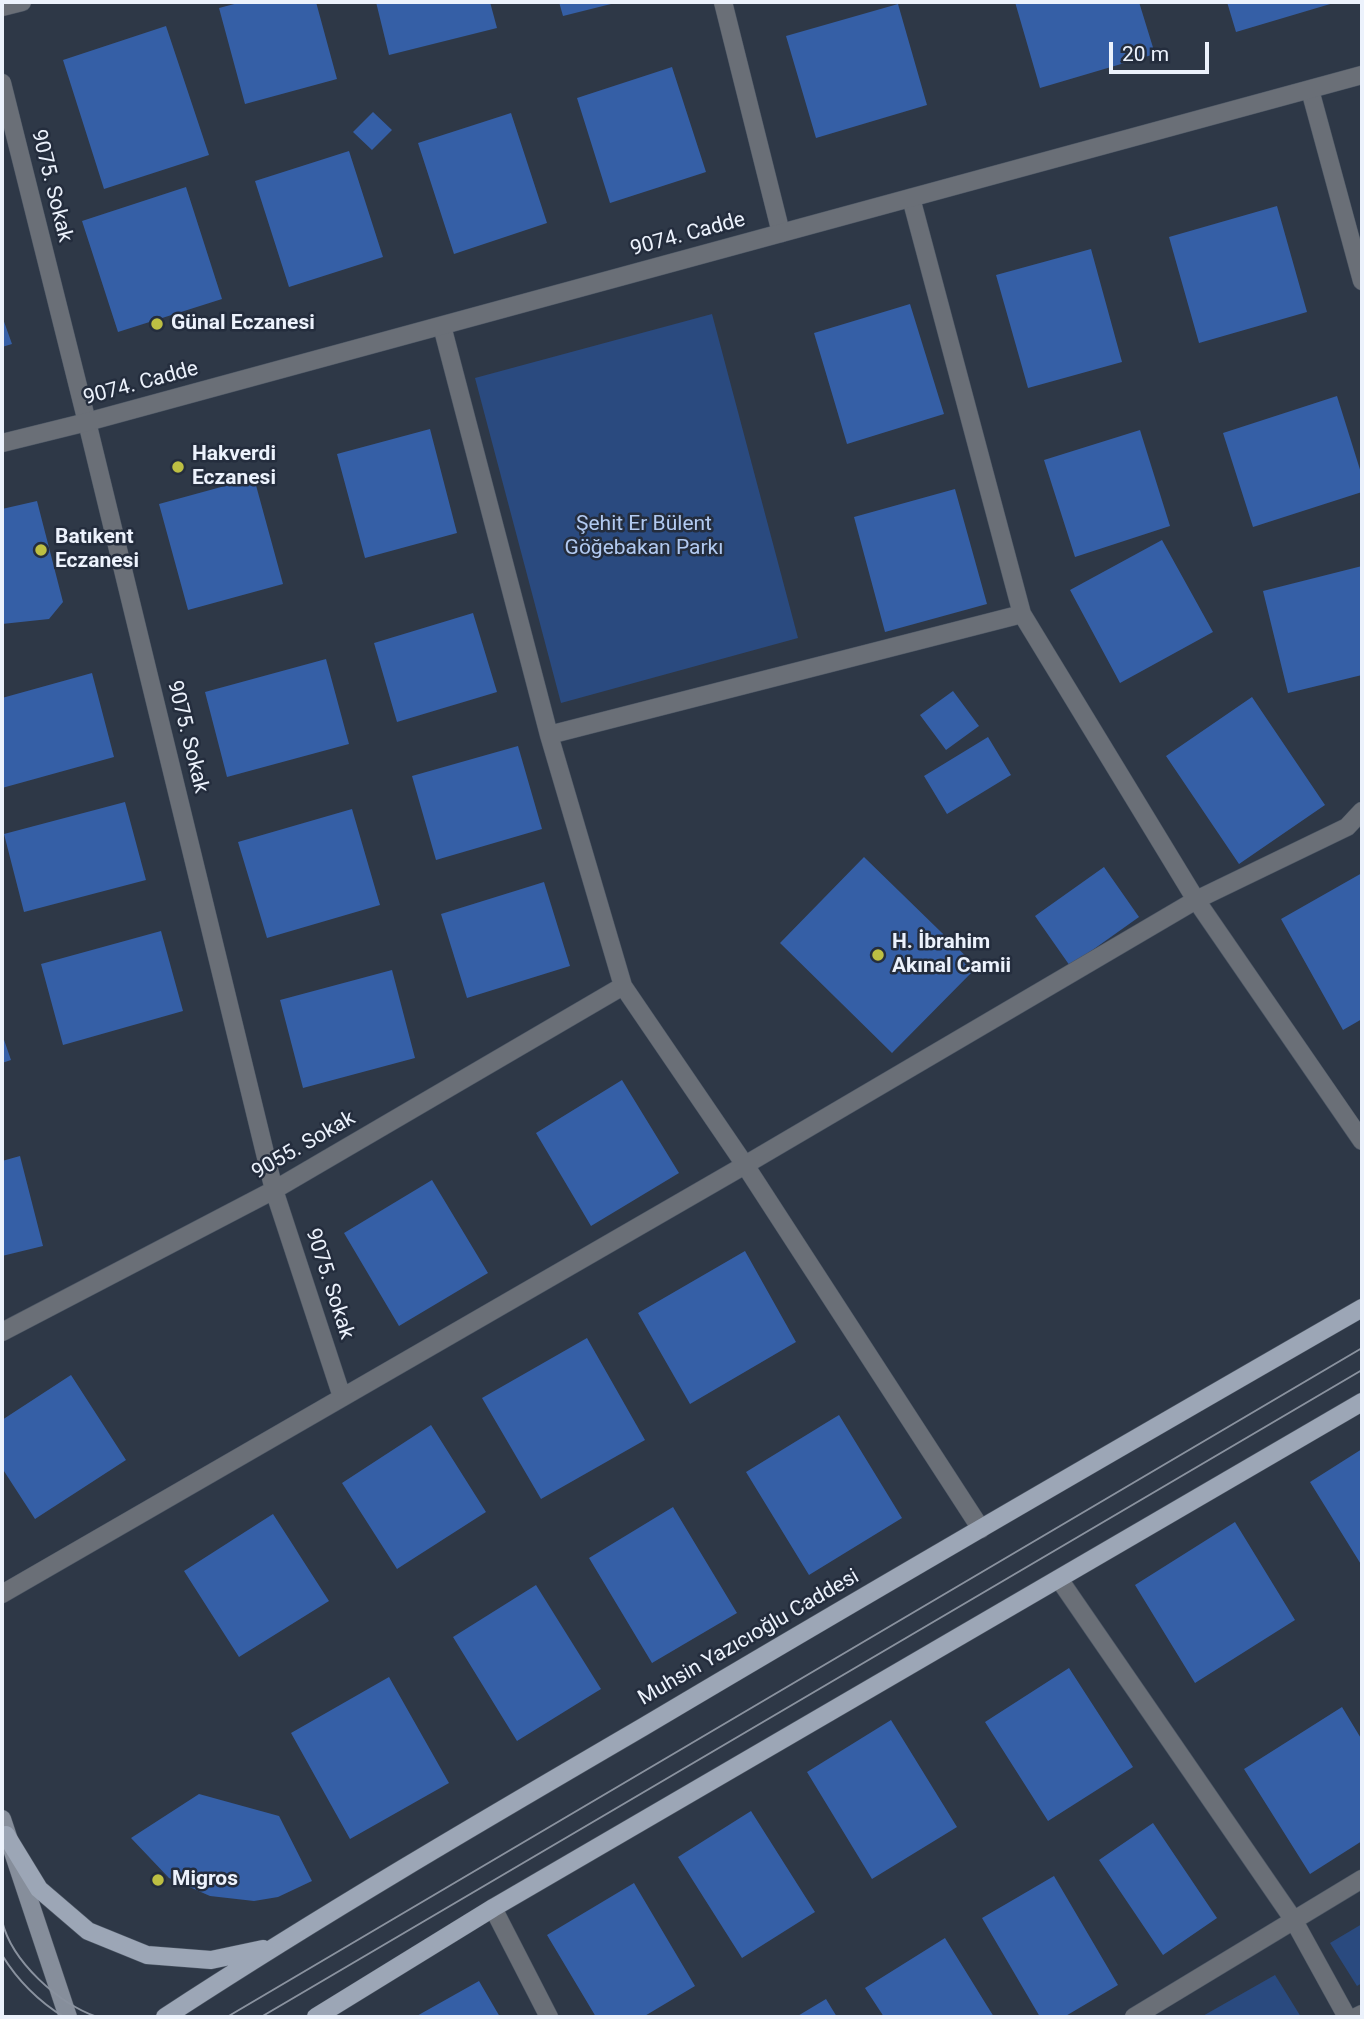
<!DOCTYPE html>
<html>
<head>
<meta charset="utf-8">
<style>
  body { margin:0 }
  #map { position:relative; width:1364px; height:2019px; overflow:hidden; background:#2e3847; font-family:Roboto,sans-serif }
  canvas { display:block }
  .frame { position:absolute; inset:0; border:4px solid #ecf2fc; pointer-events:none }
  .scale { position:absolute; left:1109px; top:42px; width:100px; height:32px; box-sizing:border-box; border:4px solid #ecf2fc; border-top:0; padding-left:9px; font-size:21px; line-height:24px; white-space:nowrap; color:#ecf2fc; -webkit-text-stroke:5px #242d3d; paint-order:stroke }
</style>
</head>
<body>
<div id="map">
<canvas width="1364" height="2019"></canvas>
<div class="frame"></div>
<div class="scale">20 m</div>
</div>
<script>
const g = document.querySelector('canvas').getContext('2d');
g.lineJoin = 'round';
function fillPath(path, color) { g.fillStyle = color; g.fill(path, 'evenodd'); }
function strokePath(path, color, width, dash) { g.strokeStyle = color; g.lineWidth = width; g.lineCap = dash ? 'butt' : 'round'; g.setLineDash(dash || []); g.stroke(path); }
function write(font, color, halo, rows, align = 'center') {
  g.font = font + ' Roboto,sans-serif'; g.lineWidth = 5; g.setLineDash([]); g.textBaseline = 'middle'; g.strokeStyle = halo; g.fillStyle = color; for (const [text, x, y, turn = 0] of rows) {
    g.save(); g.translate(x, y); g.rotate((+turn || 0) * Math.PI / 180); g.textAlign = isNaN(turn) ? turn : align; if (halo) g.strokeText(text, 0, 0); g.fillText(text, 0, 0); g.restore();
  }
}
const green = new Path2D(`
  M712 314 798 638 561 703 475 378Z
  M1362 1924V1983L1357 1986 1330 1943Z
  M1275 1975 1301 2017H1201Z`);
const building = new Path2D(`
  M242 2H316L337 79 245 104 219 8Z
  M376 2H490L497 28 389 55Z
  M559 2H615V3L563 16Z
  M1015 2H1139L1155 54 1040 88Z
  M1227 2H1337L1236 32Z
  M898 4 927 105 816 138 786 36Z
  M166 26 209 155 104 189 63 60Z
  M672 67 706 172 610 203 577 98Z
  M373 112 392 130 372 150 353 132Z
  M511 113 547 223 454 254 418 143Z
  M349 151 383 257 289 287 255 181Z
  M186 187 222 299 118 332 82 221Z
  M1277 206 1307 312 1199 343 1169 237Z
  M1091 249 1122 362 1028 388 996 275Z
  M910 304 944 414 847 444 814 333Z
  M2 316 12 344 2 347Z
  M1337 396 1362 476V492L1253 527 1223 433Z
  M430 429 457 533 365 558 337 454Z
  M1140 430 1170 526 1075 557 1044 460Z
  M254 478 283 584 188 610 159 504Z
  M955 489 987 604 885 632 854 517Z
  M37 501 63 602 49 619 2 624V509Z
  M1162 540 1213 632 1120 683 1070 590Z
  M1362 566V675L1288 693 1263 591Z
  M473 613 497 692 397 722 374 643Z
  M326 659 349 744 227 777 205 692Z
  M92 673 114 757 2 788V698Z
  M953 691 979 726 946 750 920 715Z
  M1252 697 1325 805 1239 864 1166 756Z
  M988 737 1011 775 947 814 924 776Z
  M518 746 542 829 436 860 412 776Z
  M125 802 146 880 24 912 4 834Z
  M352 809 380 905 267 938 238 842Z
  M864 857 977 967 892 1053 780 943Z
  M1104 867 1139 917 1070 966 1035 916Z
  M1362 873V1019L1343 1030 1281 919Z
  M544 882 570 966 467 998 441 914Z
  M161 931 183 1011 63 1045 41 964Z
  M392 970 415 1058 303 1088 280 1000Z
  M2 1034 11 1060 2 1063Z
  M622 1080 679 1173 591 1226 536 1133Z
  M20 1156 43 1246 2 1256V1161Z
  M432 1180 488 1273 399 1326 344 1233Z
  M745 1251 796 1342 690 1404 638 1313Z
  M587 1338 645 1440 541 1499 482 1398Z
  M71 1375 126 1460 35 1519 2 1468V1420Z
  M839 1415 902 1518 809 1575 746 1472Z
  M431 1425 486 1512 397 1569 342 1483Z
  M1362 1449V1566L1310 1482Z
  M673 1507 737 1613 652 1663 589 1558Z
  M273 1514 329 1601 239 1657 184 1571Z
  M1235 1522 1295 1620 1195 1683 1135 1585Z
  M536 1585 601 1689 517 1741 453 1637Z
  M1069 1668 1133 1767 1048 1821 985 1722Z
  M389 1677 449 1783 350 1839 291 1733Z
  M1342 1707 1362 1740V1841L1310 1874 1244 1769Z
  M891 1720 957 1827 872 1879 807 1772Z
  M199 1794 279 1816 312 1881 278 1897 254 1901 210 1896 169 1878 131 1838Z
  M751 1811 815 1912 742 1958 678 1857Z
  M1153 1823 1217 1918 1163 1955 1099 1860Z
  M1054 1876 1118 1985 1064 2017H1040L982 1918Z
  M634 1883 695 1986 643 2017H596L547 1935Z
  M945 1938 994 2017H884L865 1988Z
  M479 1981 500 2017H415Z
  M826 1999 837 2017H796Z`);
const minor = new Path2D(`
  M723 2 781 233
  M2 7 22 2
  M2 83 87 422 274 1190 342 1397
  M1310 90 1362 281
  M911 198 1022 614 1196 900 1362 1141
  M442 326 549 735 623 986 745 1165 981 1529
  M549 735 1022 614
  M2 1332 274 1190 623 986
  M1059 1579 1293 1919 1347 2017
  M2 1594 745 1165 1196 900 1347 827 1362 811
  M493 1908 549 2017
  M1134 2017 1362 1879
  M1356 2017 1362 2014`);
const tertiary = new Path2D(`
  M2 443 87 422 1362 75`);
const secondary = new Path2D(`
  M2 1819 68 2017`);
const primary = new Path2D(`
  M6 1835 39 1889 88 1931 147 1955 211 1960 263 1949
  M165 2017C321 1915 482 1821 643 1727 882 1585 1122 1446 1362 1308
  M316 2017 493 1908 1362 1402`);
const tram = new Path2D(`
  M2 1921C12 1962 58 2003 97 2017
  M2 1955C18 1981 38 2001 64 2017
  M227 2017 1362 1348
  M261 2017 1362 1370`);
const markers = [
  [157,324,7,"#bdbf43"],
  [178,467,7,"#bdbf43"],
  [41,550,7,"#bdbf43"],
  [878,955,7,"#bdbf43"],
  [158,1880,7,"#bdbf43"]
];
const streetNames = [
  ["9075. Sokak",51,186,76],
  ["9074. Cadde",688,235,-15],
  ["9074. Cadde",141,384,-15],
  ["9075. Sokak",187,737,76],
  ["9055. Sokak",304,1146,-30],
  ["9075. Sokak",329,1284,72],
  ["Muhsin Yazıcıoğlu Caddesi",749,1638,-30]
];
const poiNames = [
  ["Günal Eczanesi",171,324],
  ["Hakverdi",192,455],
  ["Eczanesi",192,479],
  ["Batıkent",55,538],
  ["Eczanesi",55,562],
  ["H. İbrahim",892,943],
  ["Akınal Camii",892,967],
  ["Migros",172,1880]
];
const parkNames = [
  ["Şehit Er Bülent",644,525],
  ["Göğebakan Parkı",644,549]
];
fillPath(green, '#2a4a7f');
fillPath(building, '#355fa6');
strokePath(minor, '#4c5664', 19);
strokePath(tertiary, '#4c5664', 19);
strokePath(secondary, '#4c5664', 19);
strokePath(primary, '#4c5664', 19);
strokePath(minor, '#6a6f77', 18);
strokePath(tertiary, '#6a6f77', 18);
strokePath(secondary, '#868e9b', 18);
strokePath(primary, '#9ca6b6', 18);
strokePath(tram, '#8a929f', 2);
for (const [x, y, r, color] of markers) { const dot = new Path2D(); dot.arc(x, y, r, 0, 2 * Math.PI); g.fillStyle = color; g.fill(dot); strokePath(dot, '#242d3d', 2.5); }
write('21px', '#ecf2fc', '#242d3d', streetNames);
write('bold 21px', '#ecf2fc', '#242d3d', poiNames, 'left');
write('21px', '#b2caf1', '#242d3d', parkNames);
</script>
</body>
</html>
